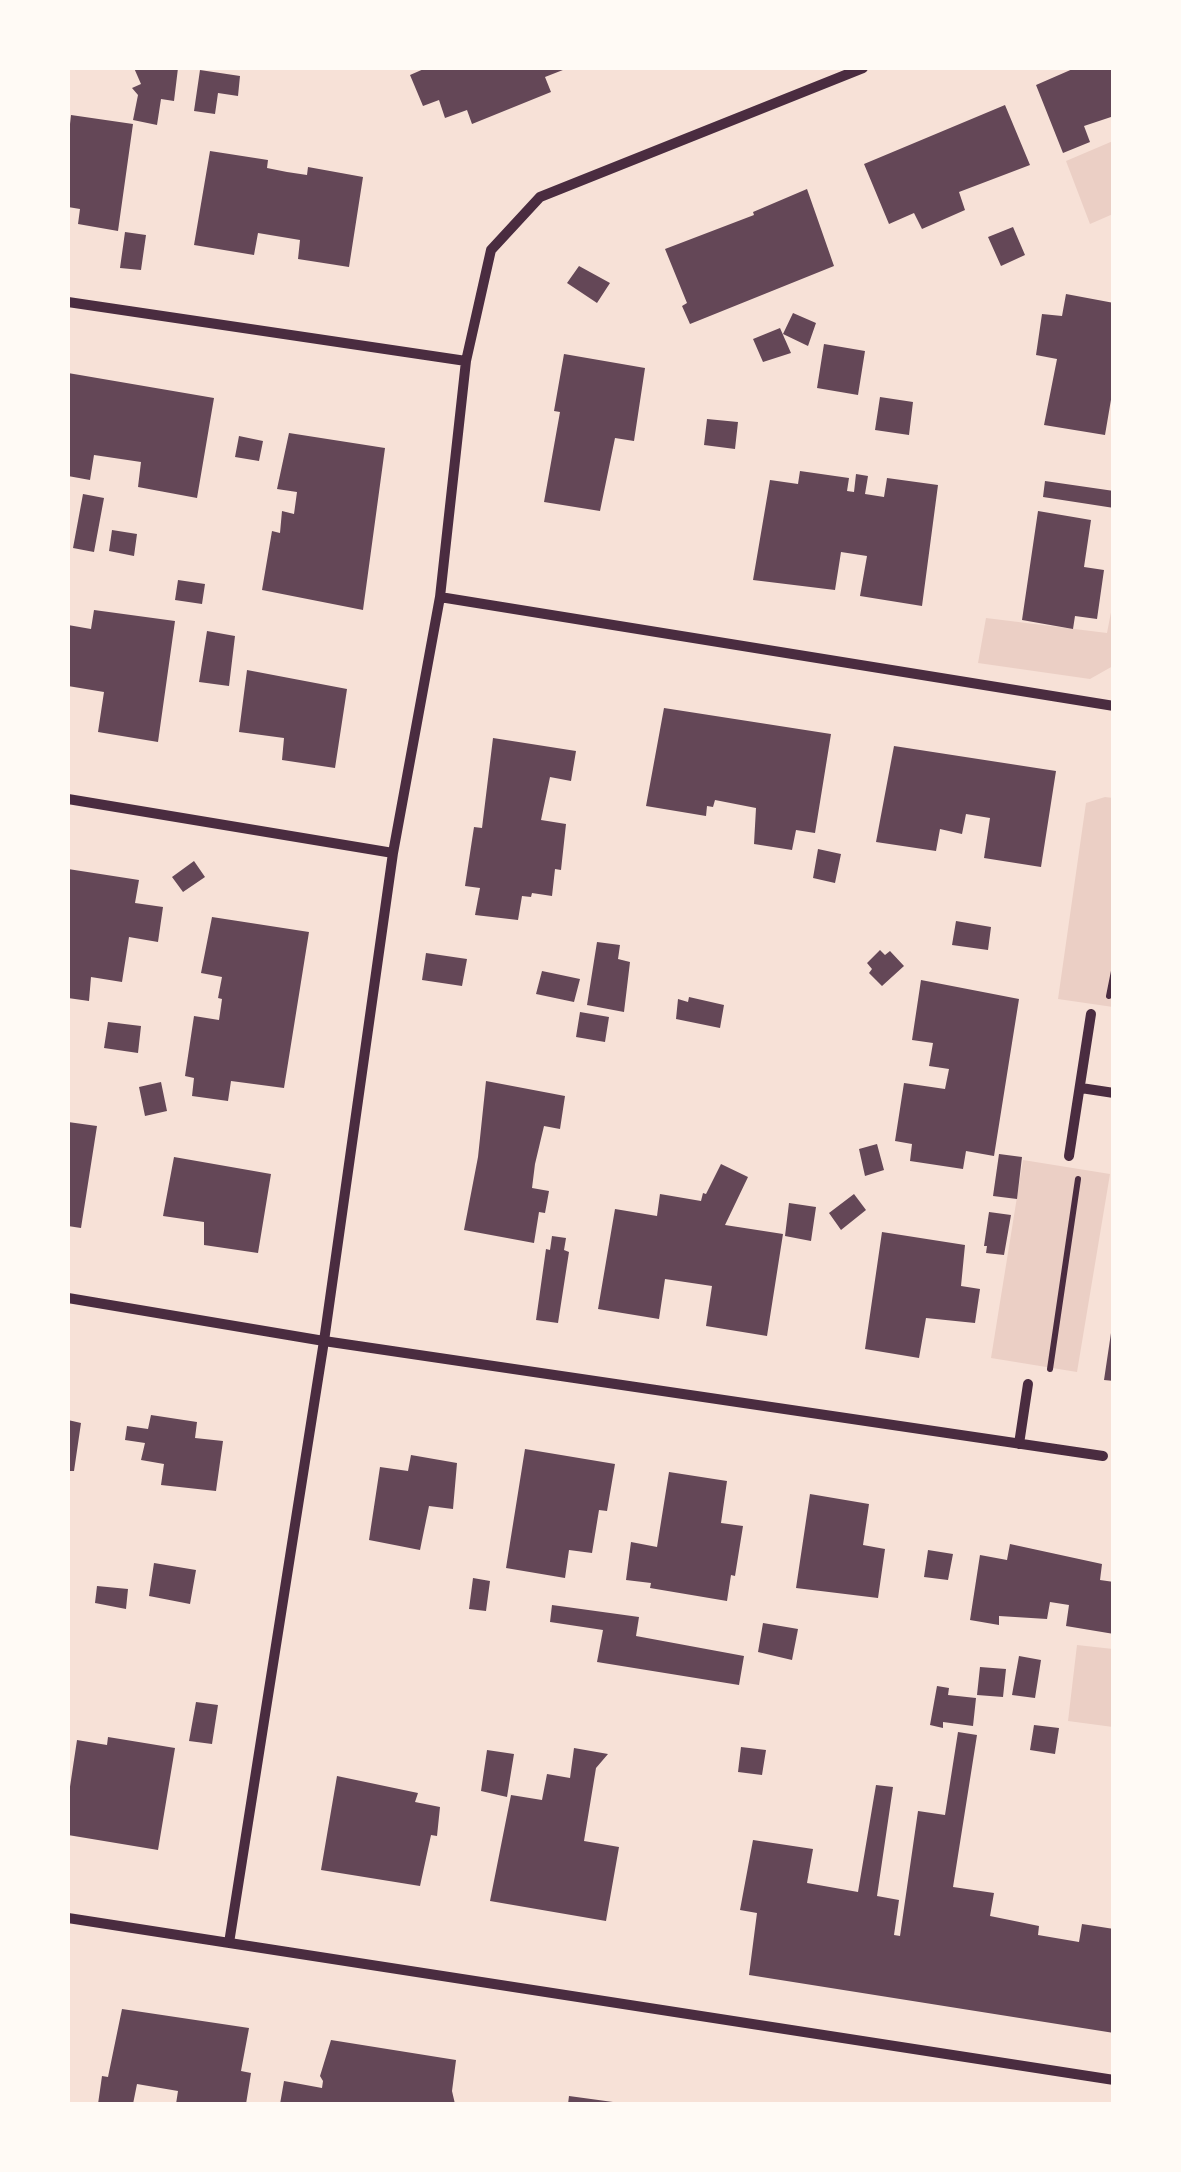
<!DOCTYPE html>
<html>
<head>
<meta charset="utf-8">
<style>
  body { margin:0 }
  #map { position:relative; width:1181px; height:2172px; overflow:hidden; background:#f7e1d7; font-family:Montserrat,sans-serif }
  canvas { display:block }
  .frame { position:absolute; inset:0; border:70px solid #fffaf5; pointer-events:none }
</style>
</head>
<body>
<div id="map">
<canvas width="1181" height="2172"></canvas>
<div class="frame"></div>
</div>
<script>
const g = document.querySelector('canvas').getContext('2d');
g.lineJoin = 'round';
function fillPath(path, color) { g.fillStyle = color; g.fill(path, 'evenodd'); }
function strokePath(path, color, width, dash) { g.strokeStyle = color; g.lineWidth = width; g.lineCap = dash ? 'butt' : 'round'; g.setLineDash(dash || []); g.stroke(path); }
const green = new Path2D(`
  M1113 141V214L1090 224 1066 161Z
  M1113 602V666L1090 679 978 663 986 618 1107 633Z
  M1105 797 1113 798V1007L1058 999 1086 803Z
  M1023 1160 1110 1174 1077 1372 991 1358Z
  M1077 1645 1113 1649V1727L1068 1721Z`);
const building = new Path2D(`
  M134 68H178L174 101 161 99 157 125 133 120 138 95 132 88 141 84Z
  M426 68H568L545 77 551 92 472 124 467 110 445 118 439 100 423 106 410 75Z
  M1075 68H1114V116L1084 126 1090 142 1063 153 1036 85Z
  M200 70 240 76 238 96 218 93 215 114 194 111Z
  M1005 105 1030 165 959 192 965 210 922 229 914 213 889 224 864 164Z
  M71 115 133 124 118 231 78 224 80 209 68 207V142Z
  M210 151 268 160 267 168 287 172 307 175 308 167 363 177 349 267 298 259 300 240 258 233 254 255 194 245Z
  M807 189 834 266 690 324 682 306 687 303 665 249 754 215 753 212Z
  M1013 227 1025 255 1001 266 988 237Z
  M125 232 146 235 141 270 120 268Z
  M579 266 610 283 597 303 567 283Z
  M1066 294 1114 303V382L1105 435 1044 425 1057 359 1036 355 1042 314 1062 316Z
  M793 313 816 323 808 346 783 334Z
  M780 328 791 353 763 362 753 339Z
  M824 344 865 351 858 395 817 388Z
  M564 354 645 368 634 441 615 438 600 511 544 502 560 412 554 411Z
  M68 373 214 398 197 498 138 487 141 462 94 455 90 480 68 476Z
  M880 397 913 402 909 435 875 430Z
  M707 419 738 422 735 449 704 445Z
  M289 433 385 448 363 610 262 590 272 531 280 533 282 511 294 514 297 492 277 489Z
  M239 436 263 441 259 461 235 457Z
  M800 471 849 478 847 491 854 492 856 474 868 476 865 494 884 497 887 478 938 485 922 606 860 596 867 556 841 552 835 590 753 580 770 480 798 484Z
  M1045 481 1114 491V508L1043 497Z
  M83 494 104 498 94 552 73 548Z
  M1038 511 1091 520 1084 567 1104 570 1097 619 1075 616 1073 629 1022 620Z
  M112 530 137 534 134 556 109 551Z
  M178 580 205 584 202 604 175 600Z
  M94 610 175 621 158 742 98 732 104 692 68 686V625L91 629Z
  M207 631 235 636 229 686 199 682Z
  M247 670 347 689 335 768 282 760 284 738 239 732Z
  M664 708 831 734 815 833 796 830 792 850 754 844 756 808 715 800 713 807 707 806 706 816 646 806Z
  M493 738 576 751 571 781 550 777 541 820 566 824 561 870 555 869 552 896 532 893 531 897 522 896 518 920 475 915 480 888 465 886 474 827 482 828Z
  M894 746 1056 771 1041 867 984 858 990 818 966 814 962 834 940 829 936 851 876 842Z
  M818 849 841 854 835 883 813 878Z
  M194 861 205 877 183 892 172 877Z
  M68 869 139 880 135 903 163 907 158 942 129 937 122 982 91 977 89 1001 68 998Z
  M212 917 309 932 284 1088 231 1081 228 1101 192 1096 194 1078 185 1076 194 1016 219 1020 222 999 218 998 222 977 201 973Z
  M956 921 991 927 988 950 952 945Z
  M597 942 620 945 618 959 630 962 624 1012 587 1005Z
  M880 950 885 955 890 951 904 966 882 986 869 973 872 969 867 963Z
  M426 953 467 959 462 986 422 980Z
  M542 971 580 979 574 1002 536 994Z
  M921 980 1019 999 994 1156 966 1151 963 1169 910 1161 912 1144 895 1141 904 1083 945 1089 949 1069 929 1066 933 1043 912 1040Z
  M689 997 724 1005 720 1028 676 1019 678 999 688 1002Z
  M580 1012 609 1017 605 1042 576 1037Z
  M108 1022 141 1026 138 1053 104 1048Z
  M486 1081 565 1096 560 1129 544 1126 535 1164 532 1188 549 1191 545 1213 539 1212 534 1243 464 1230 478 1157Z
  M161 1082 167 1111 145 1116 139 1087Z
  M68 1122 97 1126 81 1228 68 1226Z
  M877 1144 884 1170 865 1176 859 1149Z
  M999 1154 1022 1157 1017 1199 993 1196Z
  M174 1157 271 1174 258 1253 204 1245V1222L163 1216Z
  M721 1164 748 1177 725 1225 783 1234 767 1336 706 1326 712 1286 665 1279 659 1319 598 1309 615 1209 657 1216 660 1194 701 1201 703 1193 706 1194Z
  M854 1194 866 1210 841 1230 829 1213Z
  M789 1203 816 1207 811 1241 785 1236Z
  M989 1212 1011 1215 1004 1255 986 1253 987 1246H984Z
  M882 1232 965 1245 961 1286 980 1289 975 1323 926 1318 919 1358 865 1349Z
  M552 1236 566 1238 564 1250 569 1252 558 1323 536 1320 546 1249 550 1250Z
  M1111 1333H1114V1381L1104 1380Z
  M151 1415 197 1422 195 1438 223 1441 216 1491 161 1485 164 1464 141 1460 145 1443 125 1440 127 1426 148 1429Z
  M68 1420 81 1423 74 1471H68Z
  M525 1449 615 1464 607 1511 599 1510 592 1553 569 1550 565 1578 506 1568Z
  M411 1455 457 1463 453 1509 429 1506 420 1550 369 1540 380 1467 408 1471Z
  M669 1472 727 1481 721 1523 743 1526 735 1576 731 1575 727 1601 650 1588 651 1583 626 1580 631 1542 657 1547Z
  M810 1494 869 1504 863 1545 885 1549 878 1598 796 1588Z
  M1010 1544 1102 1564 1100 1580 1114 1582V1634L1066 1626 1069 1605 1050 1602 1047 1619 999 1616V1625L970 1620 980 1555 1007 1560Z
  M928 1550 953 1554 948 1580 924 1577Z
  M154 1563 196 1570 190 1604 149 1596Z
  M473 1578 490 1581 486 1611 469 1609Z
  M97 1586 128 1589 126 1609 95 1603Z
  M552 1605 639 1617 636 1636 744 1656 739 1685 597 1662 603 1630 550 1622Z
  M763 1623 798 1629 792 1660 758 1652Z
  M1019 1656 1041 1660 1035 1698 1012 1695Z
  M980 1667 1006 1669 1003 1697 977 1695Z
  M937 1686 949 1688 948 1695 976 1698 973 1726 943 1722V1728L930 1725Z
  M196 1702 218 1705 212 1744 189 1741Z
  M1034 1725 1059 1728 1055 1754 1030 1750Z
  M958 1732 977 1735 953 1887 994 1893 990 1916 1039 1926 1038 1935 1079 1942 1082 1924 1114 1929V2033L749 1975 757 1913 740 1910 753 1840 813 1849 807 1883 858 1892 876 1785 893 1787 877 1896 899 1900 894 1935 900 1936 918 1811 945 1815Z
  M108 1737 175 1748 158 1850 68 1835V1800L77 1740 107 1745Z
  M741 1747 766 1750 762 1775 738 1772Z
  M574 1748 608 1754 596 1768 584 1841 619 1847 606 1921 490 1901 511 1795 542 1800 547 1774 570 1778Z
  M487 1750 514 1754 507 1797 481 1791Z
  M337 1776 418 1793 415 1802 440 1807 437 1836 431 1835 420 1886 321 1870Z
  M122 2009 249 2028 241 2071 251 2073 246 2104H176L178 2091 137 2084 133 2104H98L102 2076 108 2077Z
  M331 2040 456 2060 452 2091 455 2104H280L284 2081 322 2088 323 2081 320 2076Z
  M569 2096 613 2102V2104H568Z`);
const path = new Path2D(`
  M1109 996 1114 971
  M1050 1369 1078 1179`);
const minor = new Path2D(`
  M68 302 466 361
  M440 597 1114 706
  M68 799 393 853
  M1081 1088 1114 1093
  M1069 1156 1091 1014
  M68 1298 324 1341 1103 1456
  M1019 1444 1028 1384
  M68 1918 1114 2080
  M229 1943 324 1341 393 853 440 597 466 361 491 250 540 197 863 68`);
fillPath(green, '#ebcfc5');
fillPath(building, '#644757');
strokePath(path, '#4a2c40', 6);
strokePath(minor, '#4a2c40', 10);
</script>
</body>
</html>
